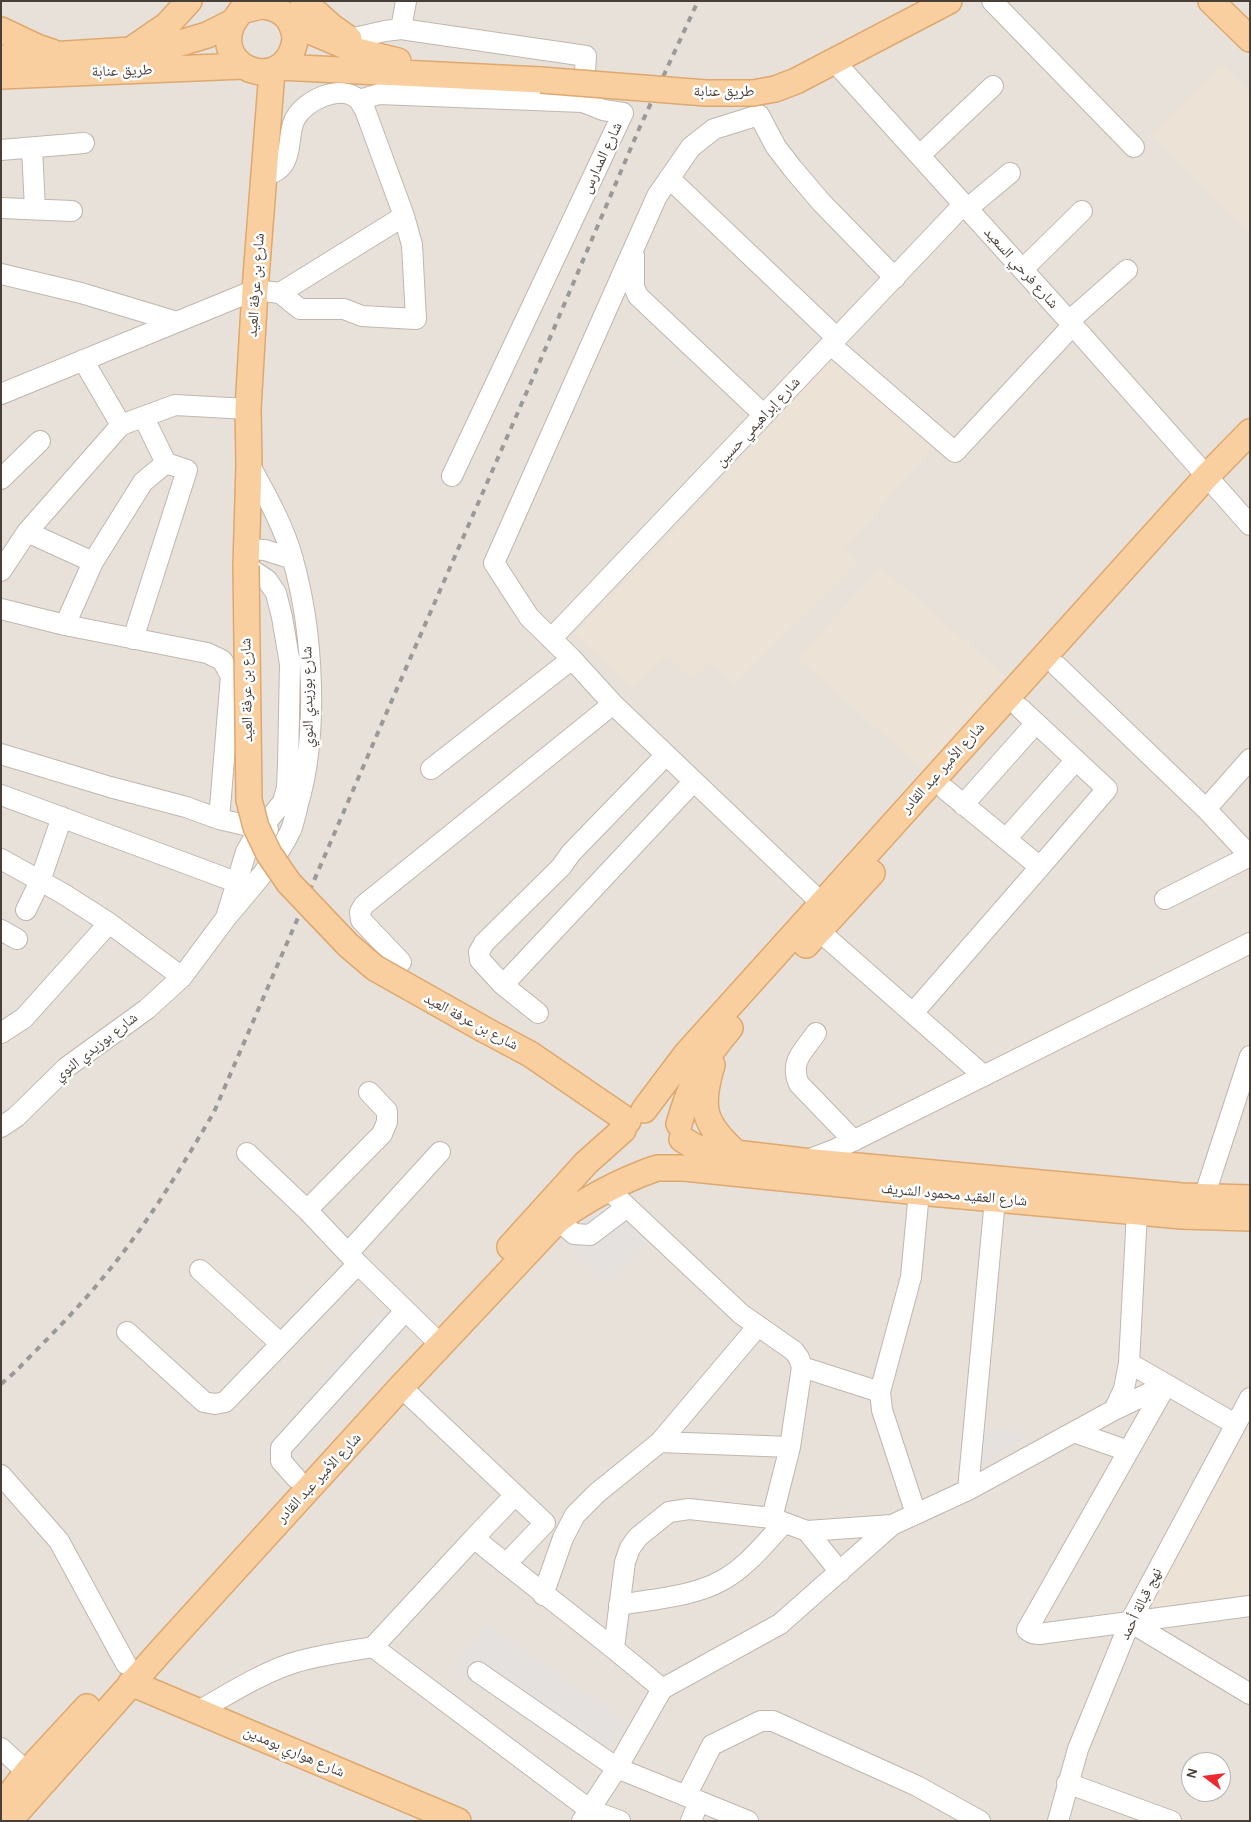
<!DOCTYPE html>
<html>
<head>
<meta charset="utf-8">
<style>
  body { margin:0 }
  #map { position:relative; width:1251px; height:1822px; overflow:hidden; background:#f5f0eb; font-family:Karla,sans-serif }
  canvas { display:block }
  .frame { position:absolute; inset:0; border:2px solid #483f39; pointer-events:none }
  .north { position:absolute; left:1181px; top:1752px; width:50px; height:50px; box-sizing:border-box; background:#fff; border:1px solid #b6b2b0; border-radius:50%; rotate:285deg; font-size:14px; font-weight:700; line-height:20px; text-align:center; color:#483f39 }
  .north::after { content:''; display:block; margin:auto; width:18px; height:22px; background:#ef282f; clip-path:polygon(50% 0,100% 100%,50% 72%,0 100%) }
</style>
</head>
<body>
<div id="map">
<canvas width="1251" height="1822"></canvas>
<div class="frame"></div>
<div class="north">N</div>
</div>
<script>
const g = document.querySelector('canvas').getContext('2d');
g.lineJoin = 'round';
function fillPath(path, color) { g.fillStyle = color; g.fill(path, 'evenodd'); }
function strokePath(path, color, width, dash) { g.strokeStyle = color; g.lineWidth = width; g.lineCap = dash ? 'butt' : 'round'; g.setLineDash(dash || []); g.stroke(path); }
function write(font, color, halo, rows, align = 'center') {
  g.font = font + ' Karla,"Noto Naskh Arabic",sans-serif'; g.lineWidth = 5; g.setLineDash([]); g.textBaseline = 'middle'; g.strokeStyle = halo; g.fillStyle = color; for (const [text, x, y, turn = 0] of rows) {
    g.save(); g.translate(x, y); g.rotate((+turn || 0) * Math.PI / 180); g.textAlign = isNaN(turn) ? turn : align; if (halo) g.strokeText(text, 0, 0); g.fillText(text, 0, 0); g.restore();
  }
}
const residential = new Path2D(`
  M1 1H1250V1821H1ZM1191 1762H1221V1792H1191Z`);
const education = new Path2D(`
  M1221 64 1250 92V235L1152 134Z
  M833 357 934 445 844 550 858 563 734 685 710 662 693 680 666 656 633 689 574 634 667 538Z
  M881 567 1005 676 923 770 797 658Z
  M1250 1419V1593L1148 1609Z`);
const parking = new Path2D(`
  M609 1201 648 1240 606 1283 559 1237Z
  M379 1314 404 1334 280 1471 263 1453Z
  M976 1427 1029 1433 973 1471Z
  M487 1625 628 1723 597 1767 451 1669Z`);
const minor = new Path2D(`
  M406 1 401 29 586 56 583 102 603 110 623 113 452 476
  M992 1 1134 147
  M350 39 385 31 401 29
  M834 61 1069 321 1250 525
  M359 100 379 94 583 102
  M32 148 35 209
  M1 150 84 143
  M920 155 993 86
  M265 175C273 173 279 171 284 163 292 150 288 132 295 119 305 100 341 83 359 100 361 103 363 107 365 110L404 216 412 245 416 319 362 316 344 309H300L280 293
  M669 178 837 338
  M1 208 72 211
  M968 208 1010 173
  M634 255V287L638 296 764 415
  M1023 269 1082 211
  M1 274 81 293 177 322
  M1069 321 1127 270
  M831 345 955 452 1073 325
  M83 360 121 425
  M1 394 255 290 280 293 404 216
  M144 418 166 463
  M1 479 40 441
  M27 532 93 562
  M246 549 265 550 293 559
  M246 566 267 580 276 593 282 617 290 664 288 764 287 787 283 802 255 836 246 852 226 918C249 890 275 863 291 830 294 822 296 813 298 804 319 733 313 631 293 560 285 528 265 493 249 464
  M1 571 27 532 121 425 175 405 248 409
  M1 609 65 625 207 653 222 660 231 676 219 819
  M65 625 93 562 143 482 166 463 187 470 133 639
  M551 639 964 204
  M1057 666 1206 809 1250 856
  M1020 708 1107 789 1040 867
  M1 754 110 787 186 807 219 819 262 829H268
  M431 769 572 659
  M1 795 236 882
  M963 805 1036 723
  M1206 809 1250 759
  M1006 839 1076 760
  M1 859 62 893 109 923 182 977
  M1165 899 1250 856
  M26 910 40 881 62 817
  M833 914 613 704 572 659 529 617 494 563 657 196 691 147 714 129 759 115 776 147 793 169 821 202 895 278
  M809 922 984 1076
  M1 930 17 939
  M401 962 361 920 360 912 364 905 613 704
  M503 985 480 960 479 952 484 943 561 867 571 853 666 755
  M538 1013 503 985 694 781
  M913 1013 1040 867 946 790
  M1 1033 24 1018 109 923
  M816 1033C804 1051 789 1061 799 1084L854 1141
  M1 1127 16 1117 67 1067 147 1009 182 977 226 918
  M247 1153 307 1210 358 1264 441 1345
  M805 1161 836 1149 863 1136 1250 943
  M607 1188 741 1314 794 1351 799 1358 802 1367 790 1447 772 1518 807 1531 892 1525
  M1204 1197 1250 1056
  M307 1210 382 1134 387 1122V1111L369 1092
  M1137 1212 1129 1363 1235 1424
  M558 1220 574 1234 590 1235 627 1207
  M348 1253 440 1152
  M200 1270 281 1344
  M758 1326 660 1442 790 1447
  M127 1332 204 1402 215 1404 225 1402 358 1264
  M802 1367 880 1392
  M1166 1385 1027 1630 1032 1633 1039 1634 1250 1606
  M401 1387 545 1523 506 1564
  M1114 1410 1124 1389 1129 1363
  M1074 1432 1128 1451
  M1 1475 59 1541 126 1664
  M296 1478 281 1461V1448L405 1311
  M968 1490 995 1199
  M515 1495 474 1538C536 1589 601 1636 662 1689
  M916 1514 882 1410 880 1392 911 1277 919 1192
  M807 1531 840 1572
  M543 1595 563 1538 575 1515 597 1493 660 1442
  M619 1605C653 1599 691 1597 721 1581 746 1568 765 1543 784 1523
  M1130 1622 1250 1694
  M373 1647 474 1538
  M614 1648 625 1562 630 1548 638 1537 669 1512 689 1509 772 1518
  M478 1672 617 1768 748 1821
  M197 1712C227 1695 258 1675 290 1664 317 1655 345 1652 373 1647L590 1810 620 1821
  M1 1748 27 1772
  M1067 1783 1171 1821
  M686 1796 712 1745 761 1721H773L917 1786 980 1821
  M582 1821 617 1768 662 1689 780 1624 892 1525 968 1490 1114 1410 1166 1385
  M691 1821 699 1801
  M1058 1821 1078 1749 1130 1622 1250 1398`);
const major = new Path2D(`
  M303 1 332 27 349 39
  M1211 1 1250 39
  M261 6C276 7 289 14 293 29 296 36 295 44 292 51 276 91 216 68 231 27 233 21 238 16 241 11Z
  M291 23 357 51 398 61
  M1 30 37 47 52 52
  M132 49 167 25 189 1
  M1 58 164 48 207 35 233 22
  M279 67 541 80
  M1 76 243 66
  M775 89 796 81 949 1
  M246 566 249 464 248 409 255 290 272 71
  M806 945 872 873
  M485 1030 530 1054 628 1121
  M712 1065C699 1108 703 1123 736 1153
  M644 1110 687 1053 1206 477 1250 432
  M679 1124C690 1085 703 1059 730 1028
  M682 1139 695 1147 709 1150 803 1161 1182 1196 1250 1198
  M658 1168H684L919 1192 1182 1216 1250 1218
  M510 1247 586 1163 623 1130
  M131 1683 458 1821
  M1 1806 27 1772 87 1707
  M9 1821 167 1644 401 1387 558 1220C589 1197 618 1182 654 1169`);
const rail = new Path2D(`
  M1 1384 15 1372C44 1342 75 1312 101 1280 145 1228 180 1170 214 1112L389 707 532 380 639 129 698 1`);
const majorBridge = new Path2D(`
  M541 80 706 93H753L775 89
  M246 566 249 800 256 827 269 854 289 883 348 945 375 968 485 1030`);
const streetNames = [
  ["طريق عنابة",122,71,-2],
  ["طريق عنابة",724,92],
  ["شارع المدارس",602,158,-65],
  ["شارع فرحي السعيد",1021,268,48],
  ["شارع بن عرفة العيد",256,285,-86],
  ["شارع إبراهيمي حسين",758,422,-47],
  ["شارع بن عرفة العيد",247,690,-91],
  ["شارع بوزيدي النوي",308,697,-91],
  ["شارع الأمير عبد القادر",943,768,-48],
  ["شارع بن عرفة العيد",471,1022,28],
  ["شارع بوزيدي النوي",96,1047,-38],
  ["شارع العقيد محمود الشريف",954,1195,5],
  ["شارع الأمير عبد القادر",319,1478,-47],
  ["نهج قبالة أحمد",1141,1604,-64],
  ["شارع هواري بومدين",294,1752,23]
];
fillPath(residential, '#e8e1d9');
fillPath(education, '#ede2d6');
fillPath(parking, '#e4e1df');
strokePath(minor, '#c0b6ae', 22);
strokePath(major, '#dea86f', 28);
strokePath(minor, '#fff', 20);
strokePath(major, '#f9cf9f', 25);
strokePath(rail, '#999', 4, [6, 6]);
strokePath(majorBridge, '#dea86f', 28, []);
strokePath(majorBridge, '#f9cf9f', 25);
write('15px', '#483f39', '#fff', streetNames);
</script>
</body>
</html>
